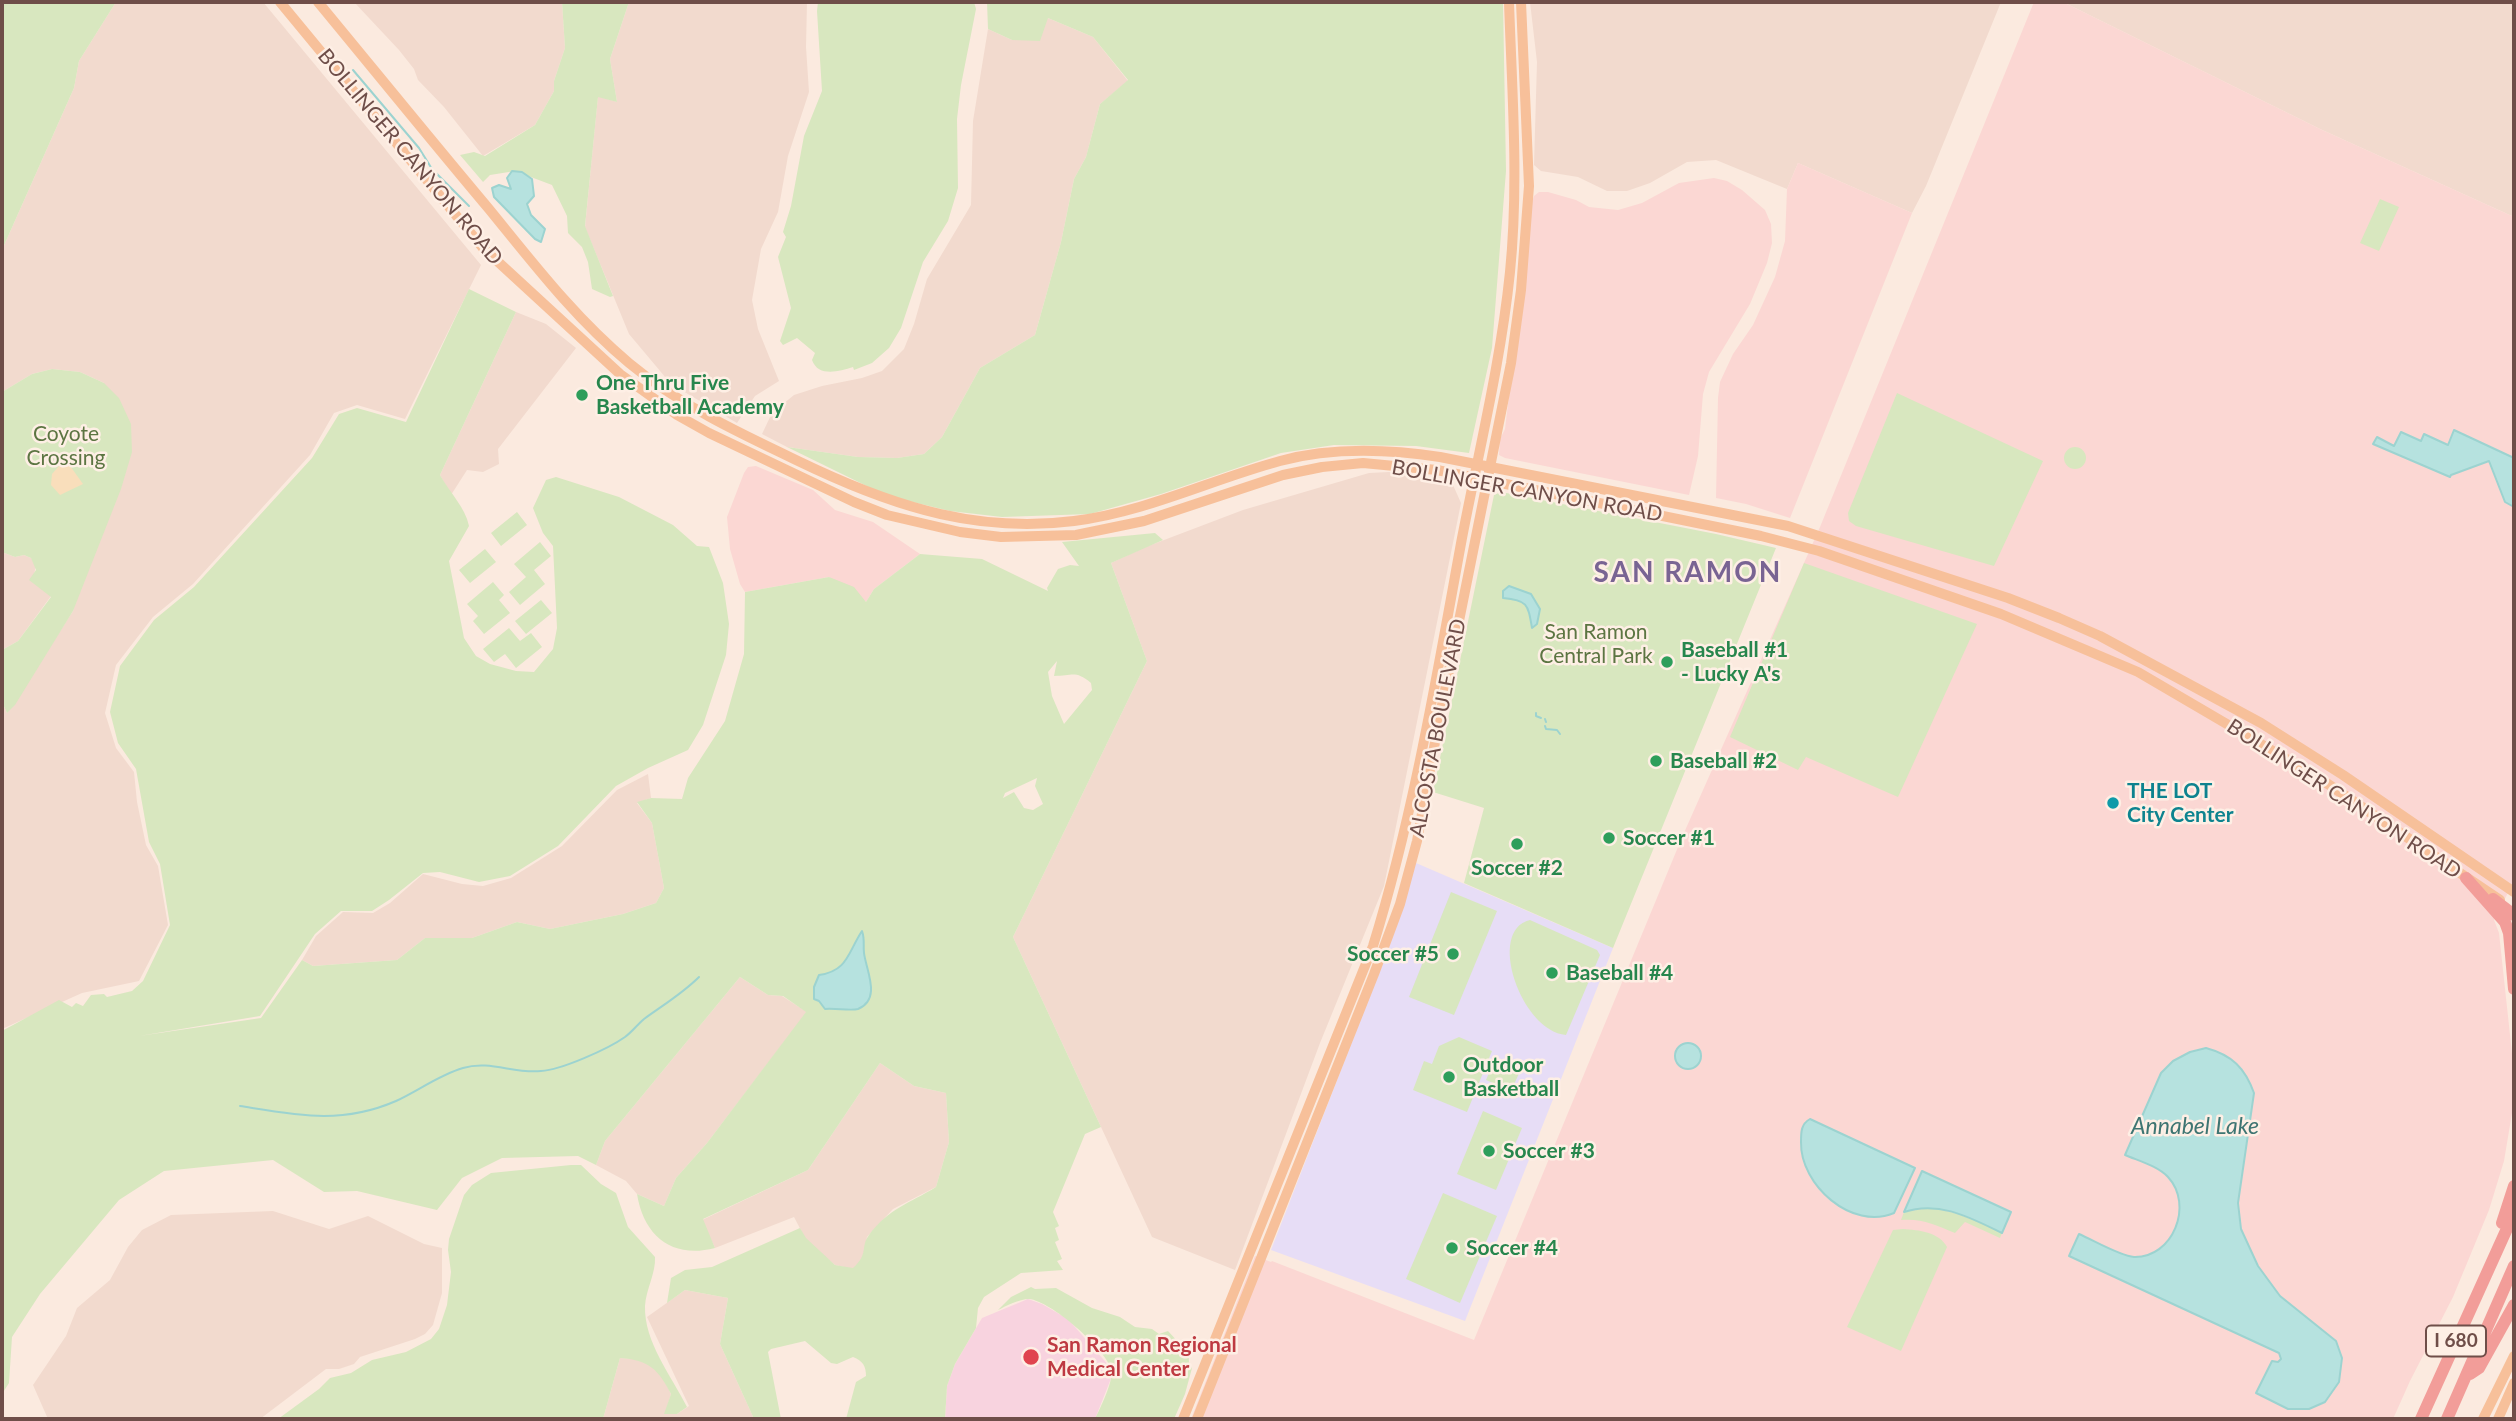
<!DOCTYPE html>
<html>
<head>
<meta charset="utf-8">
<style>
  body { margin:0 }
  #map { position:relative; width:2516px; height:1421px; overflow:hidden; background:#fbeadf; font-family:Lato,sans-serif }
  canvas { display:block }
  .frame { position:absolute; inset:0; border:4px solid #6f4e49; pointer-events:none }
</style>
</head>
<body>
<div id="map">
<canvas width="2516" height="1421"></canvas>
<div class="frame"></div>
</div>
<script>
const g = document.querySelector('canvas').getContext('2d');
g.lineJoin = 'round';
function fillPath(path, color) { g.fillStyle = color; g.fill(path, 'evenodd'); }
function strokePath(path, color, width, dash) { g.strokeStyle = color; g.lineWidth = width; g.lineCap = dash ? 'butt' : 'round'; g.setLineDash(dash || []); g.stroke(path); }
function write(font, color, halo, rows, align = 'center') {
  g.font = font + ' Lato,sans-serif'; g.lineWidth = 5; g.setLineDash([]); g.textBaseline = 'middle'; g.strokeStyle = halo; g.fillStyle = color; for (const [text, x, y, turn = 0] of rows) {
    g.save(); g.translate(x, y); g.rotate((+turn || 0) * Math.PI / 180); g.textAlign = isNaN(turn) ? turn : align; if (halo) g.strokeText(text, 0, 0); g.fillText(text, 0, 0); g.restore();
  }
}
const residential = new Path2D(`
  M116 2H263L481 265 405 419 357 405 334 413 310 455 193 584 153 617 116 665 105 713 116 748 134 772 137 802 146 845 158 866 168 925 139 981 82 993 2 1029V702L7 713 73 611 104 383 80 372 52 369 32 374 2 392V250L74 88 79 61Z
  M354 2H562L565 48 554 81V91L535 125 483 156 444 107 418 80 414 69 399 50Z
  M629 2H807L806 47 809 92 788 156 778 212 761 249 752 300 758 329 779 381 755 396 737 423 671 384 629 334 585 227 598 96 617 102 610 59Z
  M1530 2H2001L1926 186 1912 213 1798 163 1787 189 1716 160 1687 162 1650 183 1627 191H1607L1578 177 1541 171 1534 165 1537 62Z
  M2063 2H2514V217L2320 129Z
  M1048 18 1093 37 1128 81 1100 104 1086 157 1074 179 1061 242 1035 335 980 368 942 437 924 454 897 458 858 457 787 447 762 434 772 413 794 395 822 386 862 378 882 371 904 349 914 324 927 279 971 205 973 121 988 29 1012 40Z
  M516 312 546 324 576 348 498 449 499 464 483 472 467 470 451 495 440 475Z
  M1389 472 1453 485 1461 503 1384 886 1320 1043 1235 1270 1152 1237 1013 937 1147 661 1111 563 1143 548 1243 510 1369 473Z
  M2 552 15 557 24 555 31 558 36 565 34 575 51 596 18 641 2 650Z
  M648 774 651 798 637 803 652 823 664 888 656 903 623 914 550 929 517 922 472 938H425L397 960 313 966 302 960 316 936 343 912 373 913 390 903 423 874 462 884 483 886 511 878 562 846 617 790Z
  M740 977 768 995 782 996 807 1012 707 1143 676 1178 664 1206 637 1194 626 1181 596 1165 605 1141Z
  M880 1063 914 1086 946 1093 949 1142 936 1187 893 1209 867 1237 863 1260 853 1269 835 1265 819 1252 805 1238 794 1217 715 1248 702 1220 808 1170Z
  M273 1211 329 1229 368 1216 424 1244 442 1248V1293L433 1325 425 1334 415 1339 360 1357 354 1364 339 1369H326L260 1419H48L33 1385 66 1336 77 1308 110 1280 128 1247 142 1230 171 1215Z
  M685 1290 728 1298 720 1344 754 1419H603L620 1358 640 1359 661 1373 671 1394 665 1414H677L689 1406 647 1317Z`);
const commercial = new Path2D(`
  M2034 2H2063L2320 129 2514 217V881L2494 920 2499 933 2514 1072V1101L2504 1161 2489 1210 2453 1297 2410 1381 2393 1419H1191L1255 1256 1271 1262 1272 1261 1474 1340 1683 835 1820 527Z
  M1798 163 1912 213 1790 518 1746 504 1716 498 1718 398 1720 382 1733 354 1753 325 1775 277 1785 241 1787 189Z
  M1714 178 1727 181 1742 190 1765 210 1771 224 1772 243 1767 263 1750 304 1709 372 1703 394 1698 456 1689 495 1505 458 1499 455 1500 439 1505 429 1532 202 1534 196 1539 192H1548L1576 200 1589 207 1618 210 1642 203 1679 183Z
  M756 466 813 490 835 510 873 522 920 554 874 589 866 602 829 577 745 592 740 584 730 549 727 517 744 473 748 467Z`);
const education = new Path2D(`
  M1416 863 1613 948 1465 1321 1271 1250 1367 1003Z`);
const medical = new Path2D(`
  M1028 1299 1042 1304 1068 1319 1110 1367 1112 1376 1095 1419H945L947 1386 955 1364 982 1318Z`);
const green = new Path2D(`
  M2 2H116L79 61 74 88 2 250Z
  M562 2H629L610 59 617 102 598 97 585 226 613 296 610 297 592 289 588 262 582 247 568 233 567 216 552 185 515 171 490 175 483 182 460 155 474 152 485 156 535 125 554 91V81L565 48Z
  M818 2H974L976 9 961 85 957 119 958 188 948 221 923 262 901 328 889 348 872 363 854 370 853 367C838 372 818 377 812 360L815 353 797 338 783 345 780 341 791 308 778 257 786 237 783 232 791 206 804 136 822 91 817 11Z
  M987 2H1503L1506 171 1492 348 1469 453 1416 446 1334 445 1281 453 1161 494 1090 514 1002 517 950 511 887 496 787 447 858 457 897 458 924 454 942 437 980 368 1035 335 1061 242 1074 179 1086 157 1100 104 1128 80 1093 37 1048 18 1040 41 1012 40 988 29Z
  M2380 199 2399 207 2379 251 2360 243Z
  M469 289 516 312 440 475C450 493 465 507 469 526L449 561 464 638 476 656 490 664 516 671 534 672 553 649 557 628 553 546 543 533 533 508 546 480 556 477 619 497 673 525 697 546 709 547 723 583 729 624 726 655 703 725 688 750 648 768 616 786 558 846 510 876 479 882 440 872 423 873 389 900 372 911H341L315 934 260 1016 139 1036 261 1018 302 960 313 966 397 960 425 938H472L517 922 550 929 623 914 656 903 664 888 652 823 637 802 651 798 682 799 688 778 725 721 744 654 745 592 829 577 854 587 866 602 874 589 920 554 982 559 1048 591 1047 588 1058 569 1070 565 1079 566 1062 542 1155 533 1163 540 1111 563 1147 661 1013 937 1101 1127 1085 1134 1053 1212 1059 1226 1055 1228 1059 1240 1055 1242 1062 1259 1057 1261 1063 1270 1021 1273 984 1297 978 1308 976 1328 955 1364 947 1386 945 1419H846L856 1382 866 1376C866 1366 863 1361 853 1357L837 1364 831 1363 805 1341 771 1349 768 1352 781 1419H754L720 1344 728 1298 685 1290 667 1303 671 1278 685 1270 712 1267 800 1228 806 1238 835 1265 853 1268C869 1254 860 1247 869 1235 888 1209 910 1203 936 1187L949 1142 946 1093 914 1086 880 1063 808 1170 703 1219 715 1248C673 1259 644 1237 637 1194L664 1206 676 1178 707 1143 806 1012 783 996 768 995 740 977 605 1141 596 1165 578 1156 502 1158 462 1178 437 1210 357 1191 324 1192 273 1160 164 1171 119 1200 40 1294 12 1337 9 1383 2 1394V1031L59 1000 72 1007 76 1003 83 1006 91 995 104 994 107 997 132 991 143 981 170 925 160 864 149 842 136 769 118 743 110 712 120 666 154 620 194 587 312 458 339 414 357 408 406 422ZM1057 661 1054 676C1073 676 1075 670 1091 683L1092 690 1064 724 1052 696 1048 672ZM1037 778 1035 786 1043 804 1033 810 1024 808 1014 792 1003 798 1005 793Z
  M52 369 80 372 104 383 119 398 131 424 132 452 121 489 73 611 15 705 7 713 2 702V650L18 641 51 597 29 580 36 570 31 558 24 555 15 557 2 552V392L32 374Z
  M1897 393 2043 461 1994 566 1856 526 1849 521 1848 513Z
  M2064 458a11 11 0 1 1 22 0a11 11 0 1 1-22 0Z
  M1501 492 1716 534 1776 548 1613 948 1464 883 1484 808 1433 792 1494 495Z
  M517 512 527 525 501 546 491 533Z
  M540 542 551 556 534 570 545 584 520 605 509 592 526 577 514 564Z
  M485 549 496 562 470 583 459 570Z
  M1804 563 1977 624 1898 797 1806 757 1798 770 1730 737Z
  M493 582 504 595 499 600 510 613 484 634 473 621 478 616 467 604Z
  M541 600 552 613 526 634 515 621Z
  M509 628 520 641 531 633 542 647 516 668 505 654 494 662 483 649Z
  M1451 892 1497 911 1454 1015 1409 997Z
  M1530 920 1597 950 1600 955 1566 1035C1521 1031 1486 930 1530 920Z
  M1459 1037 1492 1051 1467 1112 1413 1090 1424 1061 1432 1064 1439 1046Z
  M1495 1058 1521 1069 1511 1091 1486 1080Z
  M1483 1111 1522 1128 1496 1190 1457 1174Z
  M571 1165H581L601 1184 616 1193 628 1227 655 1257C656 1273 646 1289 645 1306 644 1342 671 1375 687 1407L677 1414H664L671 1394C658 1369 649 1360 620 1358L603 1419H278L319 1389 330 1378 351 1373 372 1360 406 1352 431 1339 439 1329 447 1305 451 1272 448 1250 449 1239 464 1195 472 1185 491 1173Z
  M1443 1193 1497 1216 1460 1303 1406 1279Z
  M1929 1208C1956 1211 1977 1221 2002 1233L2000 1238 1965 1222 1955 1233C1936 1225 1921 1218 1901 1220L1904 1212Z
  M1903 1229C1919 1230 1939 1232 1947 1247L1901 1351 1847 1327 1893 1230Z
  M1031 1287 1035 1289 1056 1288 1092 1308 1120 1317 1135 1327 1152 1329 1159 1334 1168 1331 1180 1344 1188 1348 1189 1362 1192 1368 1185 1394 1174 1419H1095C1100 1408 1115 1379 1111 1368 1103 1347 1051 1301 1029 1299 1019 1299 1006 1306 998 1310L1011 1297Z`);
const sand = new Path2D(`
  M68 463 83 484 60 495 51 485 52 474 59 466Z`);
const water = new Path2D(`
  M512 171 522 172 532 179 534 196 527 204 531 215 545 229 541 242 535 239 494 197 492 188 499 185 511 189 507 178Z
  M2454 430 2514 458V507L2505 502 2489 461 2451 475 2450 477 2373 444 2377 437 2394 446 2401 432 2421 441 2424 434 2448 445Z
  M1509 586 1531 594 1540 609 1537 624 1532 628C1528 605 1528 600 1503 598V591Z
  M862 931C865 939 863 945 864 953 866 970 882 999 858 1009 851 1011 835 1008 825 1009L819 1001 814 999V987L819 975C848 971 848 952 862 931Z
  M1675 1056a13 13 0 1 1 26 0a13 13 0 1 1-26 0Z
  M2206 1048C2232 1055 2245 1068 2254 1093L2238 1203 2241 1229 2258 1266 2280 1296 2336 1341 2342 1358 2339 1382 2325 1402 2309 1409H2288L2256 1393 2272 1361 2278 1362 2281 1359 2279 1353 2069 1256 2079 1234C2093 1240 2120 1256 2134 1257 2173 1258 2194 1205 2168 1177 2158 1166 2139 1161 2125 1155L2161 1073 2173 1061 2190 1052Z
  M1810 1119 1915 1168 1894 1213C1852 1231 1800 1185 1801 1142 1801 1132 1801 1124 1810 1119Z
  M1922 1171 2011 1212 2002 1233C1971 1218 1939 1200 1904 1212Z`);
const stream = new Path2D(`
  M353 70 419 148 432 169 469 206
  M1536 713V716L1541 718
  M1545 719 1546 722
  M1545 726 1546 729 1557 730 1560 734
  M240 1106C296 1115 341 1125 396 1101 418 1091 439 1075 463 1068 490 1060 514 1074 541 1071 561 1070 608 1049 625 1037 632 1032 637 1025 644 1019 663 1005 682 994 699 977`);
const major = new Path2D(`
  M280 2 483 248 620 374 677 415 709 433 854 502 887 515 960 532 1001 537 1076 535 1144 521 1283 475 1322 467 1363 463 1437 470 1761 536 1819 551 2001 614 2138 672 2319 778 2500 900
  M318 2C375 71 431 140 489 209 533 263 575 318 629 363 684 409 750 438 815 469 899 508 980 533 1074 521 1146 512 1210 480 1280 461 1332 447 1387 449 1440 457L1788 526 2008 598 2059 618 2100 636 2261 723 2343 775 2514 892
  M1183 1419 1373 946C1414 813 1437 674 1462 538 1479 450 1501 361 1510 272 1519 182 1512 92 1509 2
  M1197 1419 1374 974 1400 904 1417 841 1439 720 1511 363 1521 290 1529 186 1521 2
  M2483 1419 2514 1356
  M2498 1419 2514 1383`);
const highway = new Path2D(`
  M2466 878 2505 922 2509 933 2514 989
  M2493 899 2514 915
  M2502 1223 2514 1186
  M2470 1374 2479 1368 2514 1305
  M2421 1419 2514 1213
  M2447 1419 2514 1266`);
const markers = [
  [582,395,7,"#2e9e5b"],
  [1667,662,7,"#2e9e5b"],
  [1656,761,7,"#2e9e5b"],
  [2113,803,7,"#0f9aa8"],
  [1609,838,7,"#2e9e5b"],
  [1517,844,7,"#2e9e5b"],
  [1453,954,7,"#2e9e5b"],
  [1552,973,7,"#2e9e5b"],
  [1449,1077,7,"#2e9e5b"],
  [1489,1151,7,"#2e9e5b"],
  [1452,1248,7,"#2e9e5b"],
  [1031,1357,9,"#e0444e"]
];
const shields = [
  [2456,1341,60]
];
const shieldNames = [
  ["I 680",2456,1341]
];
const streetNames = [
  ["BOLLINGER CANYON ROAD",410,157,50],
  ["BOLLINGER CANYON ROAD",1527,491,10],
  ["ALCOSTA BOULEVARD",1438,728,-79],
  ["BOLLINGER CANYON ROAD",2344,799,33]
];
const leisureNames = [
  ["One Thru Five",596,383],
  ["Basketball Academy",596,407],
  ["Baseball #1",1681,650],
  ["- Lucky A's",1681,674],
  ["Baseball #2",1670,761],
  ["Soccer #1",1623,838],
  ["Soccer #2",1517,868,"center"],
  ["Soccer #5",1439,954,"right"],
  ["Baseball #4",1566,973],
  ["Outdoor",1463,1065],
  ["Basketball",1463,1089],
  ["Soccer #3",1503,1151],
  ["Soccer #4",1466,1248]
];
const parkNames = [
  ["Coyote",66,434],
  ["Crossing",66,458],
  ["San Ramon",1596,632],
  ["Central Park",1596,656]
];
const cultureNames = [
  ["THE LOT",2127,791],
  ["City Center",2127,815]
];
const healthNames = [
  ["San Ramon Regional",1047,1345],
  ["Medical Center",1047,1369]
];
const waterNames = [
  ["Annabel Lake",2195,1127]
];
const districtNames = [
  ["SAN RAMON",1688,573]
];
fillPath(residential, '#f2dace');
fillPath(commercial, '#fbd7d3');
fillPath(education, '#e7ddf6');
fillPath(medical, '#f8d3df');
fillPath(green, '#d8e7bf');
fillPath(sand, '#f9debb');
fillPath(water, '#b6e2df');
strokePath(water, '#9cd3d0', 2);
strokePath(stream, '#9cd3d0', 2);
strokePath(major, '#f7c09a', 10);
strokePath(highway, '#f29d99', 12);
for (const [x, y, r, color] of markers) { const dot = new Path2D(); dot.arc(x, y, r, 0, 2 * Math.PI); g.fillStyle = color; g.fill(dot); strokePath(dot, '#feefe5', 2.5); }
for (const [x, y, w] of shields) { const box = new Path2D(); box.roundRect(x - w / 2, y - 15.5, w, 31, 5); g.fillStyle = '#feefe5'; g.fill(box); strokePath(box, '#6f4e49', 2); }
write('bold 19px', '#6f4e49', null, shieldNames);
write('21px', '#6f4e49', '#feefe5', streetNames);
write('bold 21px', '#27864d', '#feefe5', leisureNames, 'left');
write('21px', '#5c7542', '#feefe5', parkNames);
write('bold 21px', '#0d838f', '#feefe5', cultureNames, 'left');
write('bold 21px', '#be3a42', '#feefe5', healthNames, 'left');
write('italic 23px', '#3e7572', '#feefe5', waterNames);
g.letterSpacing = '2px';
write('bold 28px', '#796493', '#feefe5', districtNames);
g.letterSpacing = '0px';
</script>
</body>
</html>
